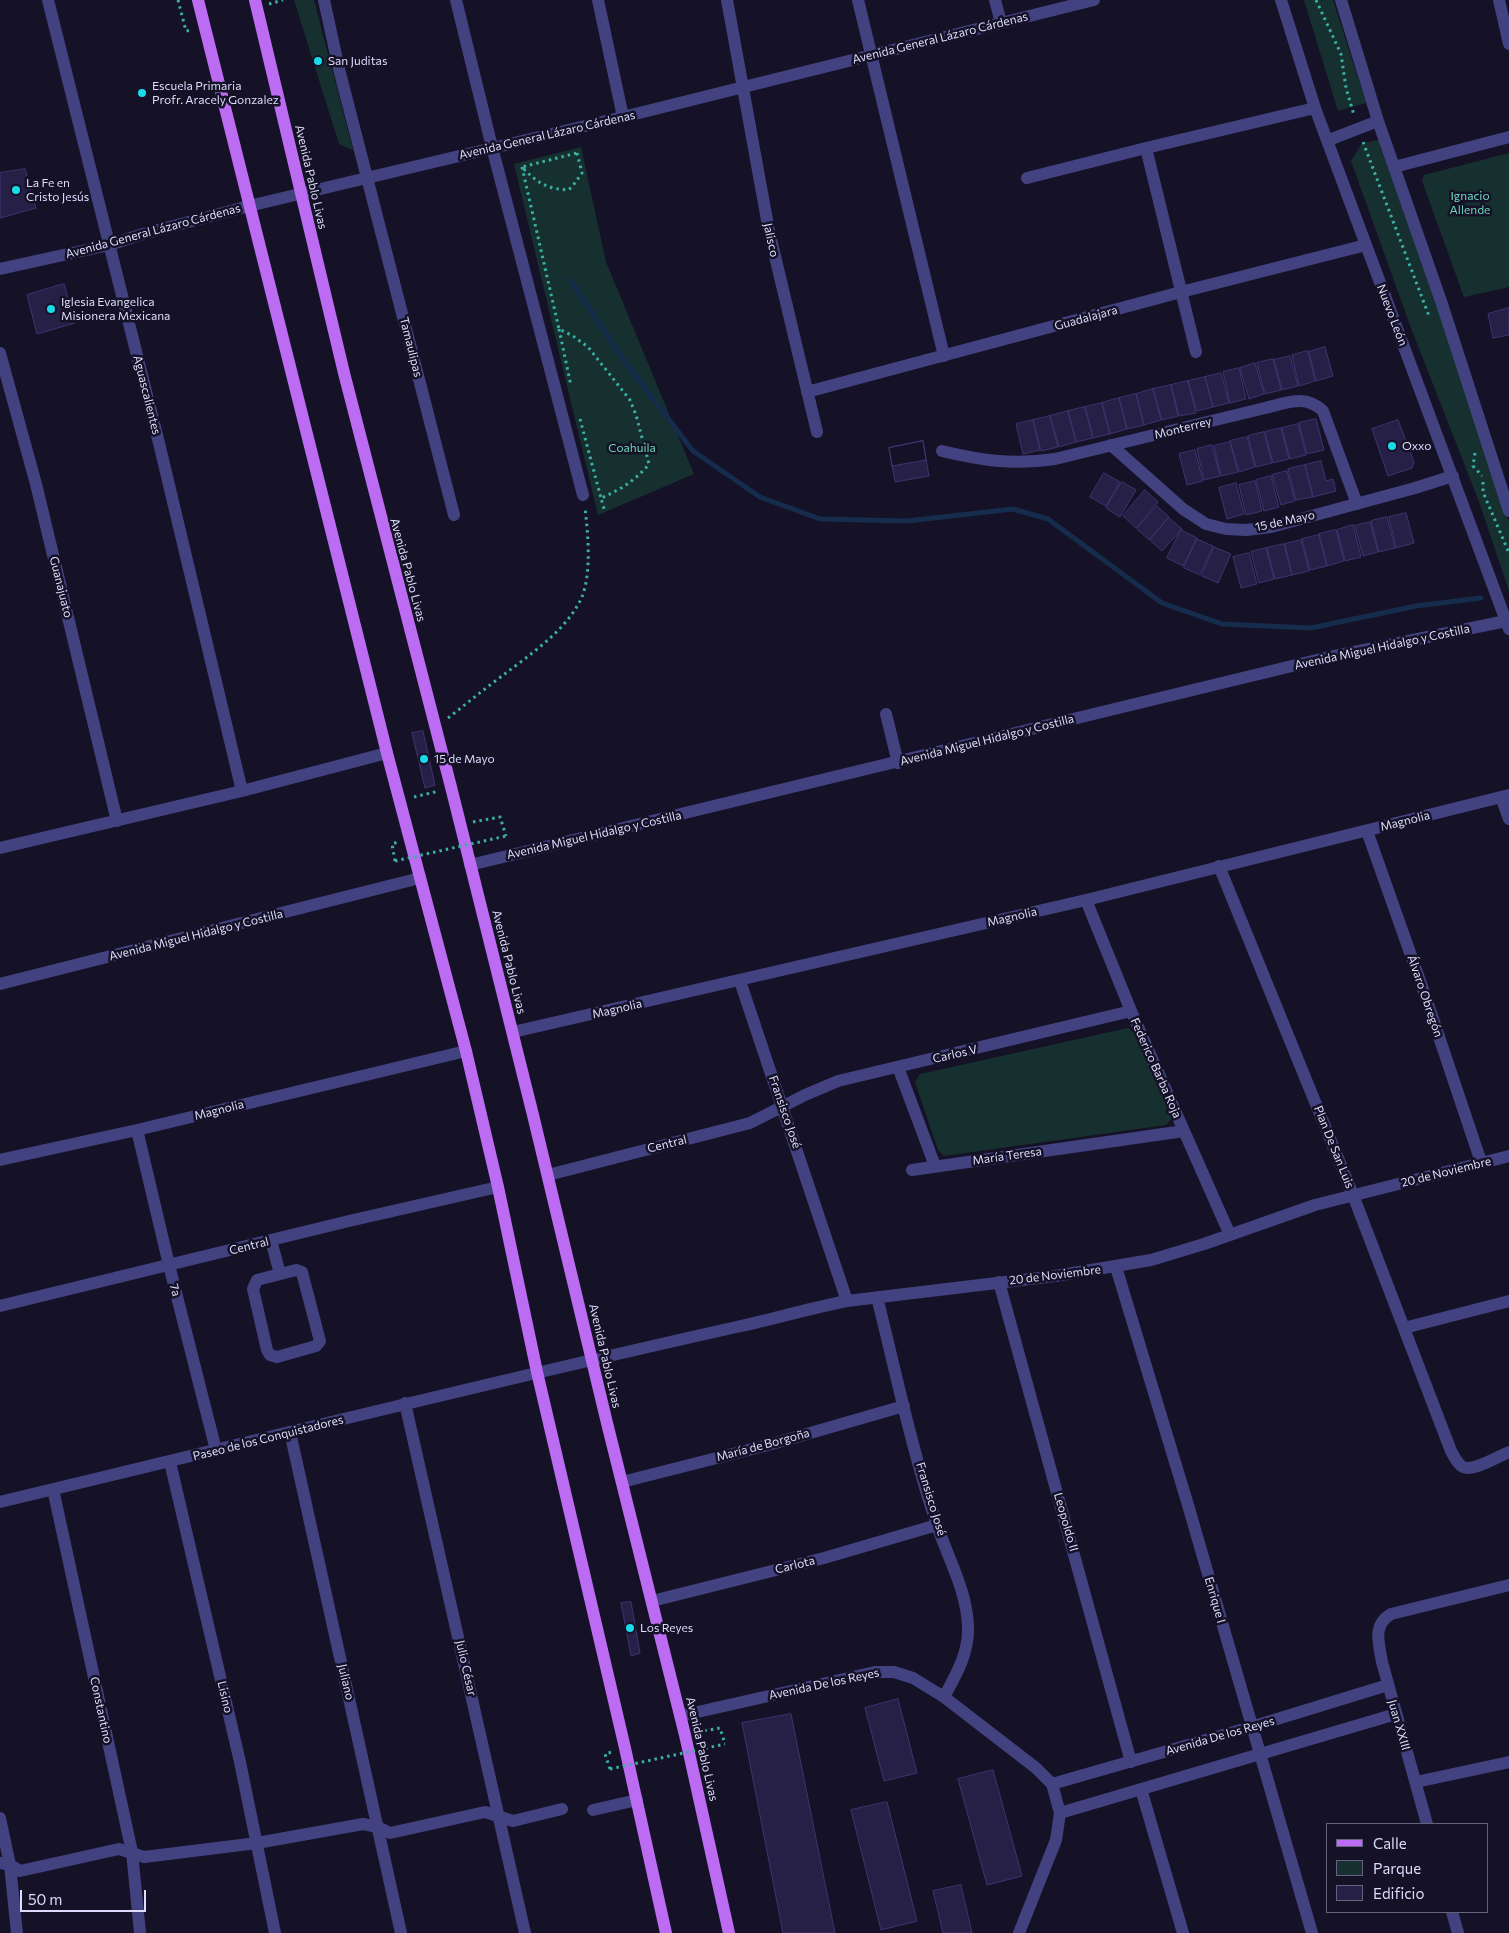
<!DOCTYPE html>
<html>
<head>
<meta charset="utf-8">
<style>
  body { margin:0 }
  #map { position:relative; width:1509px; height:1933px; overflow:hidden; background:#151227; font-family:Commissioner,sans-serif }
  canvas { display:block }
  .legend { position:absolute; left:1326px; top:1823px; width:162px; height:90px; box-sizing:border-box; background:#151227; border:1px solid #65627c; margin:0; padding:6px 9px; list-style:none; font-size:15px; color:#dedbfc }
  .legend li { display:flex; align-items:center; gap:10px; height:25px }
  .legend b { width:25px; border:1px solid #65627c }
  .scale { position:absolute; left:20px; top:1890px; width:126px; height:22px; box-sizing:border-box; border:2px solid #dedbfc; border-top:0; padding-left:6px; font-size:15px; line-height:18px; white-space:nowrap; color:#dedbfc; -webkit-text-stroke:4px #151227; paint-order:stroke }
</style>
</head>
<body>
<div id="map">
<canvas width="1509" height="1933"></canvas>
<ul class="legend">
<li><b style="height:6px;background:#bc6cf2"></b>Calle</li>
<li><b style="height:14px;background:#16302f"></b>Parque</li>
<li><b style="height:14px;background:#272046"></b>Edificio</li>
</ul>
<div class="scale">50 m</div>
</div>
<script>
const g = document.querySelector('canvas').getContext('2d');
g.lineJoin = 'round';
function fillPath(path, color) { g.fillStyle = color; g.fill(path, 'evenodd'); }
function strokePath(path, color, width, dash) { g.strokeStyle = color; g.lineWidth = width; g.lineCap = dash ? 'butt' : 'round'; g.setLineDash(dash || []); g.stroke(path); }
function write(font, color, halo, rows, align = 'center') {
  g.font = font + ' Commissioner,sans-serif'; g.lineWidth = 5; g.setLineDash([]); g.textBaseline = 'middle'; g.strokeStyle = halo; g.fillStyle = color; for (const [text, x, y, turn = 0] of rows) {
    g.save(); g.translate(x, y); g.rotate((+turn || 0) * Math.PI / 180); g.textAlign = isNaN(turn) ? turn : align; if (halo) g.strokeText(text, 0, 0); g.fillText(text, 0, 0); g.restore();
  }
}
const green = new Path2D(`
  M294 0H314L353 150 339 144Z
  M1304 0H1333L1366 103 1338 111Z
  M1379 140 1439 307 1509 522V591L1478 499 1411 328 1351 161 1362 143Z
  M581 147 606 262 694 474 598 515 514 164Z
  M1509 153V287L1464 297 1422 181 1424 175Z
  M1128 1028 1138 1035 1174 1116 1166 1125 944 1156 938 1150 915 1082 920 1074Z`);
const stream = new Path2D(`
  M571 281 625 362 693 451 760 497 820 519 907 521 1013 509 1048 519 1162 603 1222 624 1311 628 1416 606 1481 598`);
const building = new Path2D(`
  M25 169 36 208 0 218V173Z
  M64 284 75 323 37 334 27 295Z
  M1509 308V335L1493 338 1488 314Z
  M1325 347 1333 376 1316 381 1309 352Z
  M1308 351 1315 381 1299 386 1292 355Z
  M1290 356 1298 386 1282 390 1274 360Z
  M1273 359 1281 390 1265 394 1257 363Z
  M1255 363 1264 394 1249 399 1240 368Z
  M1239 368 1246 399 1230 403 1223 372Z
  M1221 373 1229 403 1213 407 1205 377Z
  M1205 377 1213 407 1197 411 1188 381Z
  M1188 381 1196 413 1179 416 1171 385Z
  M1171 385 1178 416 1162 420 1153 389Z
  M1153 389 1161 420 1144 425 1136 394Z
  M1136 394 1144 425 1127 429 1119 398Z
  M1119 398 1127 429 1110 434 1102 403Z
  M1102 403 1110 434 1093 438 1085 407Z
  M1085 407 1093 438 1076 442 1068 411Z
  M1068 411 1076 442 1059 447 1050 416Z
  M1050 416 1058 447 1041 451 1033 420Z
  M1316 419 1324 450 1307 454 1299 423Z
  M1033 420 1040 450 1023 454 1016 424Z
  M1398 420 1414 462 1412 468 1388 476 1372 429Z
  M1298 424 1306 455 1290 459 1282 428Z
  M1281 428 1289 459 1273 463 1265 432Z
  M1264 432 1272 463 1256 467 1248 436Z
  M1247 437 1255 467 1239 472 1230 441Z
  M923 441 926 460 892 466 889 448Z
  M923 441 929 476 895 482 889 448Z
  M1230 442 1238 472 1221 476 1214 446Z
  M1212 445 1220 476 1204 480 1197 449Z
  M1195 450 1203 481 1187 485 1179 454Z
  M1321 461 1326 481 1333 479 1336 491 1313 497 1305 465Z
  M1305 465 1313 497 1296 500 1288 469Z
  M1287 471 1295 501 1281 505 1272 475Z
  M1104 473 1120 482 1106 506 1090 497Z
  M1271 476 1279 507 1264 511 1256 480Z
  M1255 481 1262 511 1246 515 1239 485Z
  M1122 482 1136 490 1120 517 1106 508Z
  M1236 483 1244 514 1227 519 1219 488Z
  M1145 490 1158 502 1136 528 1123 516Z
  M1157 506 1169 517 1149 540 1137 529Z
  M1406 513 1414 543 1396 548 1389 517Z
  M1387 517 1395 548 1379 552 1371 521Z
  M1169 518 1182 529 1162 551 1150 540Z
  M1370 522 1378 552 1363 556 1355 526Z
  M1353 525 1361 557 1345 561 1337 530Z
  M1181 530 1197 538 1183 566 1167 558Z
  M1336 530 1344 561 1327 566 1319 534Z
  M1319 535 1327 566 1310 570 1302 539Z
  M1197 539 1213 546 1200 575 1184 568Z
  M1301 540 1309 571 1292 575 1285 544Z
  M1284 544 1292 575 1275 579 1267 548Z
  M1214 547 1231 554 1218 583 1202 576Z
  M1266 548 1274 579 1259 583 1251 552Z
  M1249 553 1257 584 1241 588 1233 557Z
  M423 731 435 785 425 788 412 733Z
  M631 1602 640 1653 631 1656 621 1603Z
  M898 1699 917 1773 884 1781 865 1708Z
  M791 1714 835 1933H783L742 1723Z
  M993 1770 1022 1876 987 1885 958 1779Z
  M887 1802 917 1921 881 1930 851 1810Z
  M961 1885 972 1933H943L933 1891Z`);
const path = new Path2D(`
  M178 0 186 31 192 30
  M1316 0 1341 54 1346 88 1354 115
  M269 4 283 0
  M1363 142 1429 316
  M577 153 582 173 572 187 568 190C547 189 536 182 522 167Z
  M522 167 559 329 573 336 588 347 630 400 636 415 649 464C636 480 620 490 601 498L605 512
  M559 329 571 386
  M580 419 601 498
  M1475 453 1473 466 1482 476
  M1483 482V492L1509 553
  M448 718C466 704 483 690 502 676 529 655 565 632 581 599 592 575 588 534 585 508
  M414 797 439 791
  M473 822 500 817 506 836
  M395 861 392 844 398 842
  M698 1732 720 1728 725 1744
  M610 1769 605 1754 612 1752`);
const minor = new Path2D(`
  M48 0 159 443 242 791
  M324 0 339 69 454 515
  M456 0 492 147 583 495
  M598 0 623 117
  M727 0 769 231 817 432
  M858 0 944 356
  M995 0 1001 23
  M1281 0 1315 108 1509 629
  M1341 0 1378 121 1442 304 1509 511
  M1499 0 1509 44
  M1329 140 1378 121
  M1146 148 1196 352
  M1394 167 1509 137
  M1027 178 1146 148 1315 108
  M0 269 109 245 143 234 249 206 623 117 1094 0
  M0 353 36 484 117 821
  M807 392 1181 292 1366 245
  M1111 445 1183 509 1206 524 1226 529 1246 530 1271 527 1415 488 1453 476
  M942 451C983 461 1014 465 1055 459L1265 408C1287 403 1305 394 1323 411L1357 504
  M886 714 898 763
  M1501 797 1509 819
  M1367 831 1425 995 1481 1162
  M0 848 242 791 387 753
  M470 865 1325 658 1506 621
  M1219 866 1353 1195 1451 1451C1454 1456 1457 1464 1463 1467 1473 1472 1499 1456 1509 1452
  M1086 900 1131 1011 1230 1235
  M740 981 847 1301
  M0 984 420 878
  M513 1032 1086 900 1509 795
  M898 1067 935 1166
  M137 1130 169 1265 216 1450
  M0 1160 137 1130 466 1051
  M912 1170 1184 1131
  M548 1175 750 1123 805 1095 838 1081 1131 1011
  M271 1240 280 1274
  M1116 1267 1188 1505 1312 1933
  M296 1270 302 1272 304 1280 320 1341 316 1346 277 1357 270 1355 267 1350 253 1289 257 1280Z
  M999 1282 1131 1762
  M877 1297C896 1373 912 1451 937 1525 948 1558 967 1591 968 1627 969 1653 956 1675 944 1697
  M0 1306 349 1221 498 1187
  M1404 1328 1509 1301
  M405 1403 525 1933
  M290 1432 401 1933
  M170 1462 240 1762 275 1933
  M622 1482 772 1444 904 1406
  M53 1489 132 1852 140 1933
  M0 1502C247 1443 493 1381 741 1326 777 1318 811 1308 847 1301L1055 1276 1151 1260 1204 1244 1315 1205 1509 1156
  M652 1601 824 1558 937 1525
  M680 1716 875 1672H894L913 1678 944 1697 1036 1768 1052 1784 1060 1813 1056 1840 1019 1933
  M1416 1782 1509 1762
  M1052 1784 1251 1727 1388 1685
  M1141 1789 1183 1933
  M593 1810 637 1800
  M1060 1813 1396 1714
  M0 1818 10 1865 17 1933
  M1427 1824 1382 1662C1379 1643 1372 1625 1391 1614L1509 1585
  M0 1863 10 1865 20 1871 119 1849 144 1857 257 1843 363 1824 378 1827 390 1833 485 1812 513 1821 562 1809
  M1452 1912 1458 1933`);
const major = new Path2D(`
  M198 0 387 753 466 1051 498 1187 537 1372 625 1748 666 1933
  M255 0 344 373 451 787 533 1115 607 1423 685 1735 729 1933`);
const pathBridge = new Path2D(`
  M395 861 506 836
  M610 1769 725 1744`);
const markers = [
  [318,61,5,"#19dbea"],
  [142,93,5,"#19dbea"],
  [16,190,5,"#19dbea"],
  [51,309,5,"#19dbea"],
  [1392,446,5,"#19dbea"],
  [424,759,5,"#19dbea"],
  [630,1628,5,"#19dbea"]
];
const streetNames = [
  ["Avenida General Lázaro Cárdenas",940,38,-14],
  ["Avenida General Lázaro Cárdenas",547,135,-13],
  ["Avenida Pablo Livas",311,177,77],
  ["Avenida General Lázaro Cárdenas",153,231,-15],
  ["Jalisco",771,240,78],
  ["Nuevo León",1392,315,69],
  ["Guadalajara",1086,318,-15],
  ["Tamaulipas",411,347,76],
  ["Aguascalientes",147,395,76],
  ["Monterrey",1183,428,-14],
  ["15 de Mayo",1285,521,-12],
  ["Avenida Pablo Livas",408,570,75],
  ["Guanajuato",61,587,76],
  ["Avenida Miguel Hidalgo y Costilla",1382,647,-12],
  ["Avenida Miguel Hidalgo y Costilla",987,740,-14],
  ["Magnolia",1405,821,-14],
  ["Avenida Miguel Hidalgo y Costilla",594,835,-13],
  ["Magnolia",1012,917,-13],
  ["Avenida Miguel Hidalgo y Costilla",196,935,-14],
  ["Avenida Pablo Livas",509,962,76],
  ["Álvaro Obregón",1425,996,71],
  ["Magnolia",617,1009,-13],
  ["Carlos V",955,1054,-13],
  ["Federico Barba Roja",1156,1068,66],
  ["Magnolia",219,1110,-14],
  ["Fransisco José",785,1112,71],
  ["Central",667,1144,-14],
  ["Plan De San Luis",1334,1147,68],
  ["María Teresa",1007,1156,-8],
  ["20 de Noviembre",1446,1172,-14],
  ["Central",249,1246,-14],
  ["20 de Noviembre",1055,1275,-7],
  ["7a",175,1290,75],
  ["Avenida Pablo Livas",605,1356,77],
  ["Paseo de los Conquistadores",268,1438,-14],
  ["María de Borgoña",763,1445,-15],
  ["Fransisco José",931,1499,73],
  ["Leopoldo II",1066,1522,74],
  ["Carlota",795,1565,-14],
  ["Enrique I",1215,1600,74],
  ["Julio César",466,1668,77],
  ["Juliano",346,1682,77],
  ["Avenida De los Reyes",824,1684,-12],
  ["Lisino",225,1697,77],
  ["Constantino",101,1710,78],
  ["Juan XXIII",1399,1725,74],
  ["Avenida De los Reyes",1220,1736,-16],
  ["Avenida Pablo Livas",702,1749,77]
];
const poiNames = [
  ["San Juditas",328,61],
  ["Escuela Primaria",152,86],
  ["Profr. Aracely Gonzalez",152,100],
  ["La Fe en",26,183],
  ["Cristo Jesús",26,197],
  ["Iglesia Evangelica",61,302],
  ["Misionera Mexicana",61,316],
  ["Oxxo",1402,446],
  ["15 de Mayo",434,759],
  ["Los Reyes",640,1628]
];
const parkNames = [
  ["Ignacio",1470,196],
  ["Allende",1470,210],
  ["Coahuila",632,448]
];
fillPath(green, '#16302f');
strokePath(stream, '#162c4d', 5);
fillPath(building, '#272046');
strokePath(building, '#3e3470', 1);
strokePath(path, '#3bb0a5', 3, [2.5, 4]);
strokePath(minor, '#424281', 12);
strokePath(major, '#bc6cf2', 12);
strokePath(pathBridge, '#3bb0a5', 3, [2.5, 4]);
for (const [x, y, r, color] of markers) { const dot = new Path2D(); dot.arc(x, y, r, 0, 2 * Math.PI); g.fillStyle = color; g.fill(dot); strokePath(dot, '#151227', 2); }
write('12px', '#dedbfc', '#151227', streetNames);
write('12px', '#dedbfc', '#151227', poiNames, 'left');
write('12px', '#6dd6b9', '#151227', parkNames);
</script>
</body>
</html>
